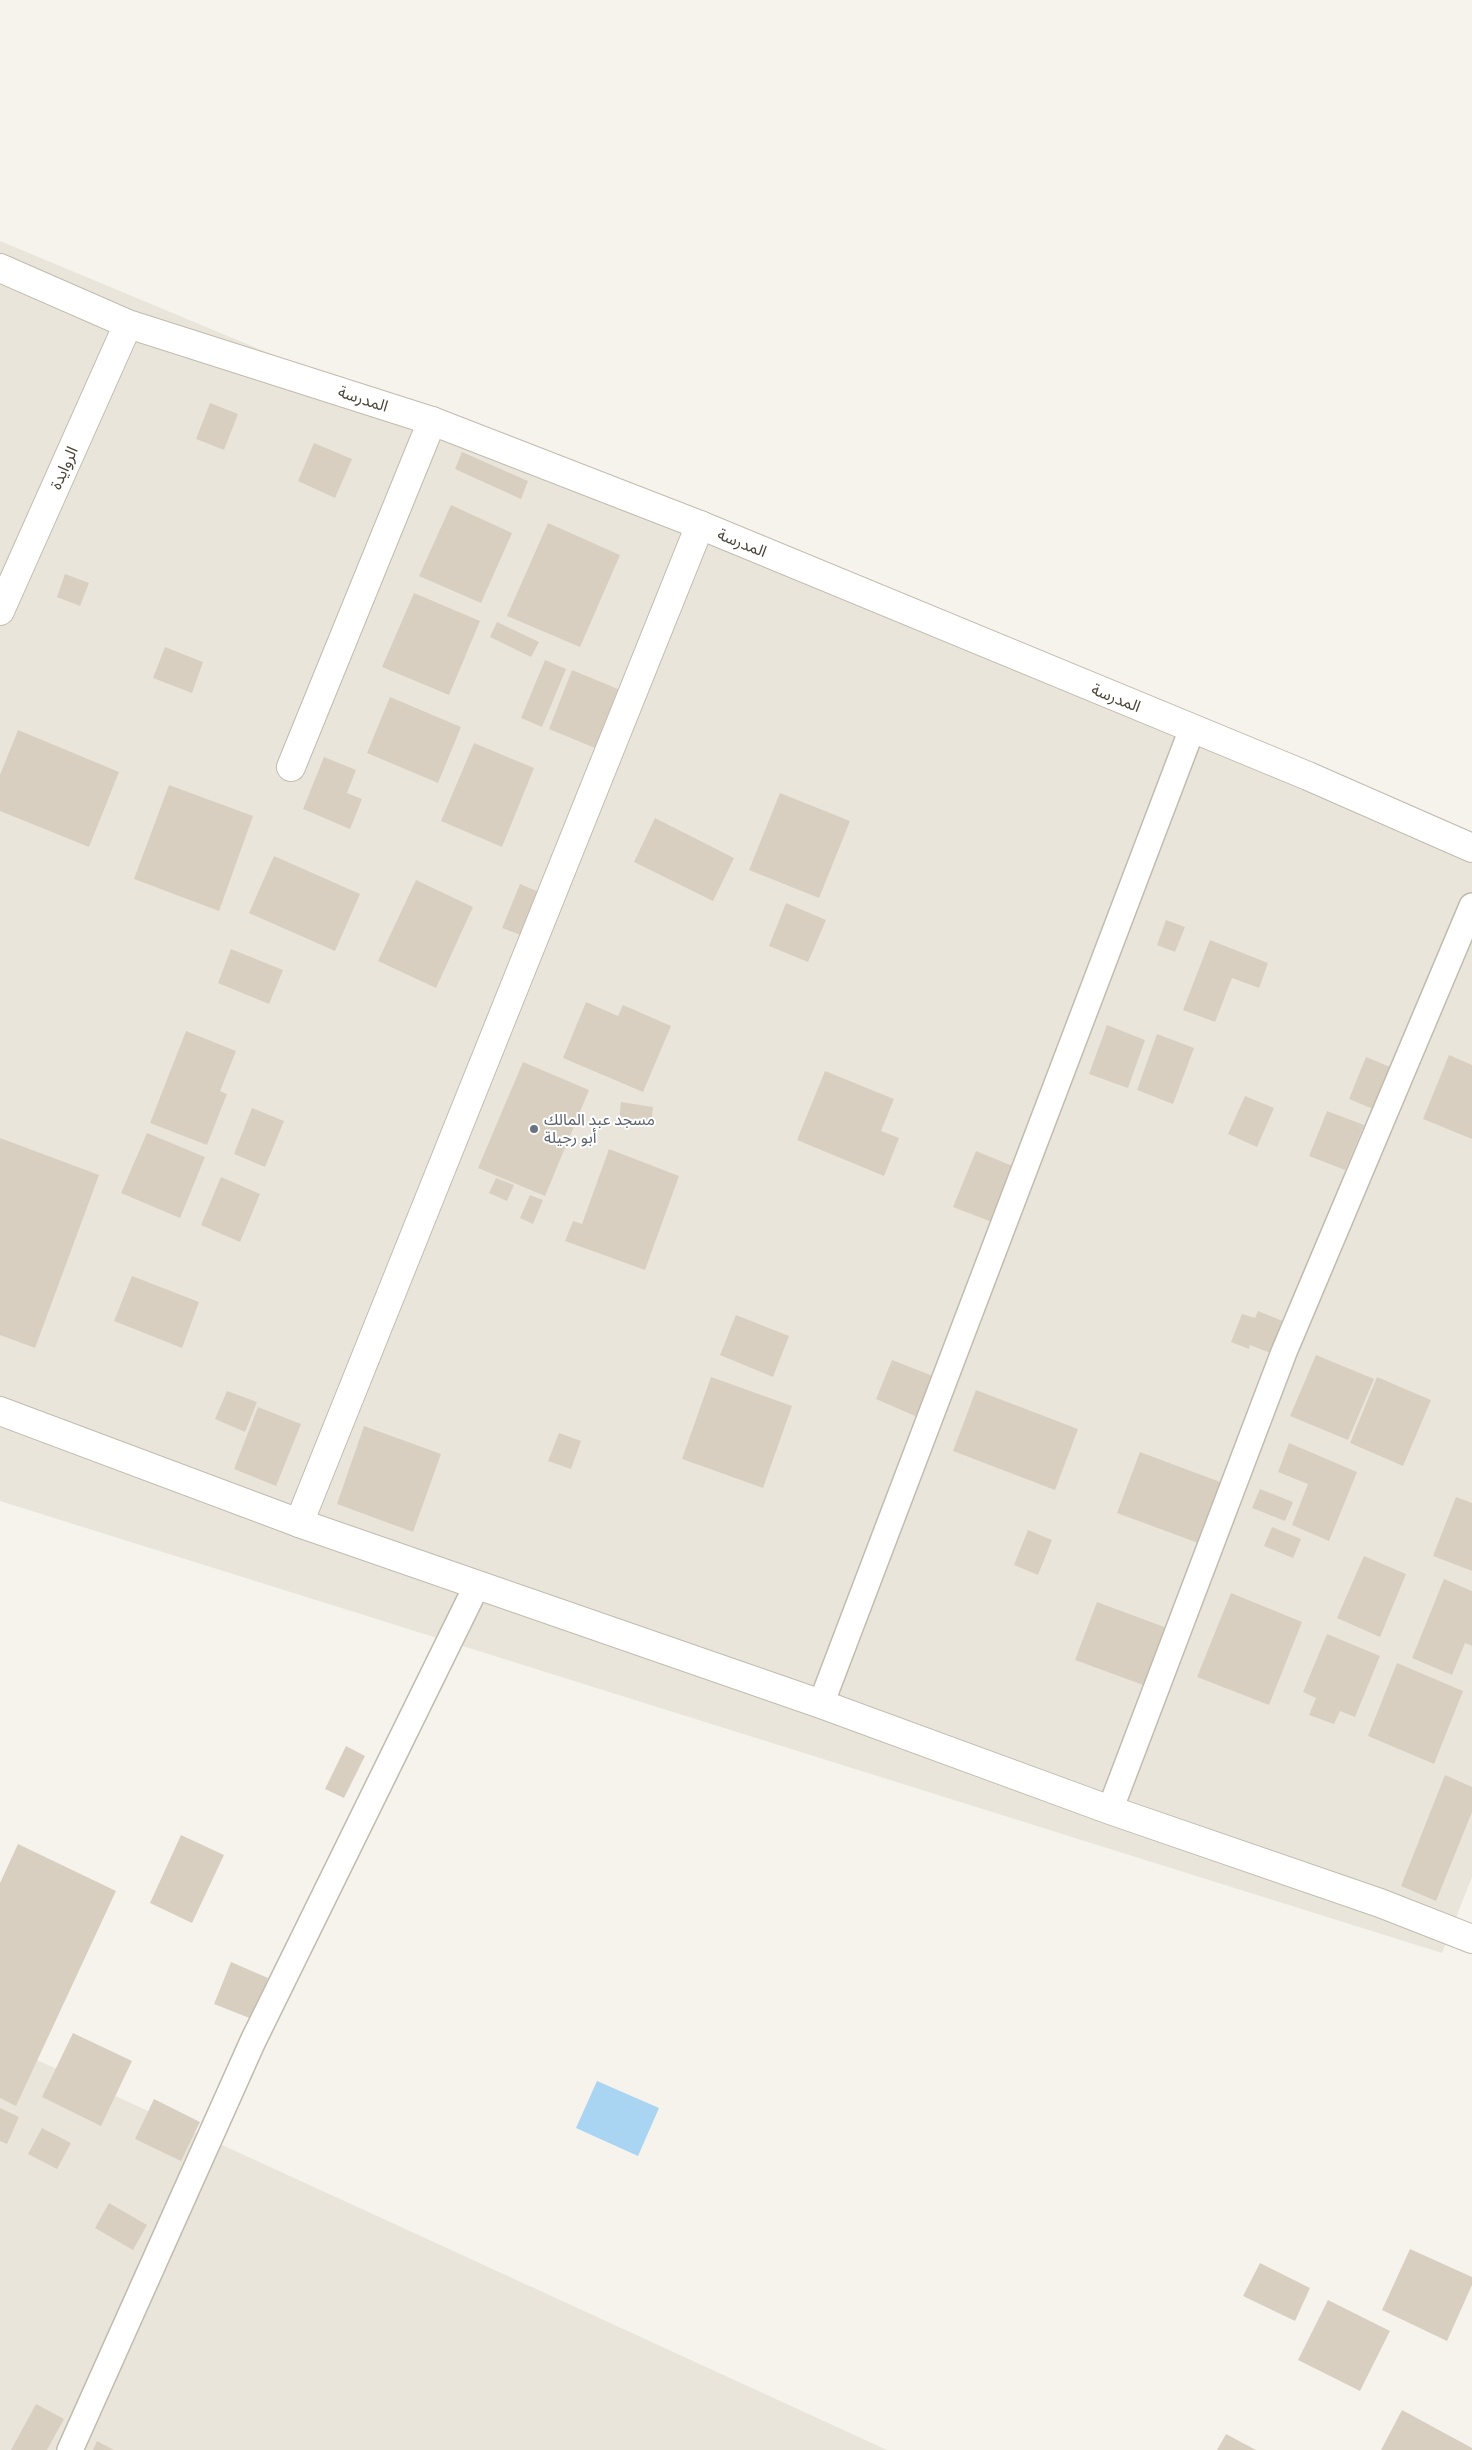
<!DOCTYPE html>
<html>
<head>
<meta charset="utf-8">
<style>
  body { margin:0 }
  canvas { display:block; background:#f6f3ec }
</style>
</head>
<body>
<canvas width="1472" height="2450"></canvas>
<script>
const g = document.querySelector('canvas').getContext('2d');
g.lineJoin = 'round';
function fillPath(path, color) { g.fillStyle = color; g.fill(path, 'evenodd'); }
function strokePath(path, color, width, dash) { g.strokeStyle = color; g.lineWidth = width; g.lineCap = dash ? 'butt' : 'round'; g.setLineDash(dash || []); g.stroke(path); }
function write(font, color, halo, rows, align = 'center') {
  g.font = font + ' Ubuntu,"Noto Sans Arabic",sans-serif'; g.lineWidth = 4; g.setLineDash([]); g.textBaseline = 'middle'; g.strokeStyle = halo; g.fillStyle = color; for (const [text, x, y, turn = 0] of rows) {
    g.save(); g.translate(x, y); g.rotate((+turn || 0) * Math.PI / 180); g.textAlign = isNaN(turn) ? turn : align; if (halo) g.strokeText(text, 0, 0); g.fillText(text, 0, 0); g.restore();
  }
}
const residential = new Path2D(`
  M0 241 1472 855V1877L1442 1953 0 1501Z
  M0 2043 887 2450H0Z`);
const water = new Path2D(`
  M597 2081 659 2108 638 2156 576 2128Z`);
const building = new Path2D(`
  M210 403 238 414 224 450 196 439Z
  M314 443 352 459 335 498 298 481Z
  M462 452 528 481 521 499 455 469Z
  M451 505 512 533 481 603 419 576Z
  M548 523 620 555 580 647 507 616Z
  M65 574 89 583 80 606 57 597Z
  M414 593 480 621 449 695 382 667Z
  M497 622 539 642 531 657 490 637Z
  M165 647 203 662 192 693 153 678Z
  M545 660 566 669 542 727 521 718Z
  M572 670 618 689 595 748 549 729Z
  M390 697 461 727 438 783 367 753Z
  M18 730 119 772 89 847 0 811V775Z
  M474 743 534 768 502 847 441 821Z
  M324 757 356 770 347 793 362 799 350 829 303 809Z
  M169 785 253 816 219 911 134 879Z
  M780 793 850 821 819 898 749 870Z
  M655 818 734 858 713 901 634 862Z
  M274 856 360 894 335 951 249 913Z
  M416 880 473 907 436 988 378 961Z
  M520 884 544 894 526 937 502 928Z
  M786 903 826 920 808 962 769 946Z
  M1166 920 1185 927 1175 952 1157 945Z
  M1210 940 1268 963 1259 988 1232 978 1215 1022 1183 1010Z
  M231 949 283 970 269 1004 218 983Z
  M586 1002 618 1016 623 1005 671 1026 643 1092 563 1058Z
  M1107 1025 1145 1040 1128 1088 1089 1074Z
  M186 1031 236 1051 220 1091 227 1094 207 1145 150 1123Z
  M1157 1034 1194 1048 1173 1104 1137 1090Z
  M1449 1055 1472 1065V1139L1423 1119Z
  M1366 1057 1395 1069 1378 1111 1349 1099Z
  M523 1062 589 1090 545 1196 478 1168Z
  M825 1071 894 1099 881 1131 899 1138 884 1176 797 1140Z
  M1245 1096 1274 1108 1257 1147 1228 1134Z
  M621 1102 653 1107 651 1125 619 1121Z
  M252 1108 284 1121 265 1167 234 1154Z
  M1327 1111 1364 1125 1345 1170 1309 1156Z
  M147 1133 205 1157 180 1218 121 1193Z
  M0 1138 99 1175 35 1348 0 1335Z
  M609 1149 679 1176 645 1270 565 1241 573 1221 582 1224Z
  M976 1151 1020 1169 997 1224 953 1207Z
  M221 1177 260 1194 240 1242 201 1225Z
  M496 1178 514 1185 507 1201 489 1193Z
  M530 1195 543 1200 533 1224 520 1218Z
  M132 1276 199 1302 182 1348 114 1321Z
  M1258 1311 1290 1324 1278 1356 1250 1345 1249 1349 1231 1342 1242 1314 1255 1318Z
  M736 1315 789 1336 773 1377 720 1355Z
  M1316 1355 1374 1379 1348 1440 1290 1416Z
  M892 1360 938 1378 922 1419 876 1399Z
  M711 1377 792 1406 763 1488 682 1459Z
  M1377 1377 1431 1400 1403 1466 1350 1443Z
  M976 1390 1078 1429 1055 1490 953 1451Z
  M227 1391 257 1402 245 1432 215 1419Z
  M258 1407 301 1424 276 1486 234 1469Z
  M364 1426 441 1454 413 1532 337 1504Z
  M559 1433 581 1441 571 1469 548 1461Z
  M1289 1443 1357 1472 1329 1541 1292 1525 1308 1484 1278 1472Z
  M1140 1452 1223 1483 1201 1544 1117 1513Z
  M1260 1489 1293 1502 1285 1521 1252 1508Z
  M1456 1497 1472 1503V1571L1433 1556Z
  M1272 1527 1301 1539 1293 1558 1264 1546Z
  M1028 1530 1052 1540 1038 1575 1014 1565Z
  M1364 1556 1406 1574 1380 1637 1337 1618Z
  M1444 1579 1472 1591V1646L1465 1643 1452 1675 1412 1658Z
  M1231 1593 1302 1622 1269 1705 1197 1677Z
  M1097 1602 1167 1628 1146 1686 1075 1660Z
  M1327 1634 1380 1656 1355 1717 1340 1711 1334 1724 1309 1715 1316 1698 1303 1692Z
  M1397 1663 1463 1691 1434 1764 1368 1736Z
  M346 1746 365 1756 344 1798 325 1789Z
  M1445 1775 1472 1787V1812L1436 1901 1401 1886Z
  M181 1835 224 1855 192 1923 150 1903Z
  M18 1844 116 1891 16 2106 0 2098V1883Z
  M231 1962 268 1978 252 2019 214 2004Z
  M73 2033 132 2061 101 2126 42 2097Z
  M154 2099 200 2122 181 2161 135 2139Z
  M0 2108 19 2117 7 2144 0 2141Z
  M42 2128 71 2143 57 2169 28 2154Z
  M109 2203 147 2225 133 2250 95 2228Z
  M1410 2249 1472 2277V2285L1447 2341 1382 2310Z
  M1260 2263 1310 2288 1295 2321 1243 2296Z
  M1328 2300 1390 2331 1360 2391 1298 2360Z
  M36 2404 64 2419 47 2450H11Z
  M1402 2410 1472 2448V2450H1381Z
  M1226 2434 1256 2450H1217Z
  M97 2441 114 2450H93Z`);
const service = new Path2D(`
  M821 1704 1192 729
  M1110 1810 1284 1352 1472 906
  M70 2450 253 2041 477 1585`);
const minor = new Path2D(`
  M291 767 432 421
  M299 1523 700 525`);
const tertiary = new Path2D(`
  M0 268 128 324 432 421 700 525 1308 776 1472 848
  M0 611 128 324
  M0 1411 299 1523 821 1704 1110 1810 1380 1903 1472 1939`);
const markers = [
  [534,1129,5,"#6b7280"]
];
const streetNames = [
  ["المدرسة",363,399,18],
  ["الروايدة",64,468,-66],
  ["المدرسة",742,543,22],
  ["المدرسة",1116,698,22]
];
const worshipNames = [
  ["مسجد عبد المالك",544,1120],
  ["أبو رجيلة",544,1138]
];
fillPath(residential, '#eae5da');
fillPath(water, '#a9d4f2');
fillPath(building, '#d8cfc1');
strokePath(service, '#c2bbae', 28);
strokePath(minor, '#c2bbae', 30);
strokePath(tertiary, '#c2bbae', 30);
strokePath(service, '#fff', 25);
strokePath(minor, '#fff', 28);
strokePath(tertiary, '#fff', 28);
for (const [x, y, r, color] of markers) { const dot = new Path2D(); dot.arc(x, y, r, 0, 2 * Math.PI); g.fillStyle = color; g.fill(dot); strokePath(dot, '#fff', 2); }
write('16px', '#4b4439', '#fff', streetNames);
write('16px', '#5b616d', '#fff', worshipNames, 'left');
</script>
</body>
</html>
